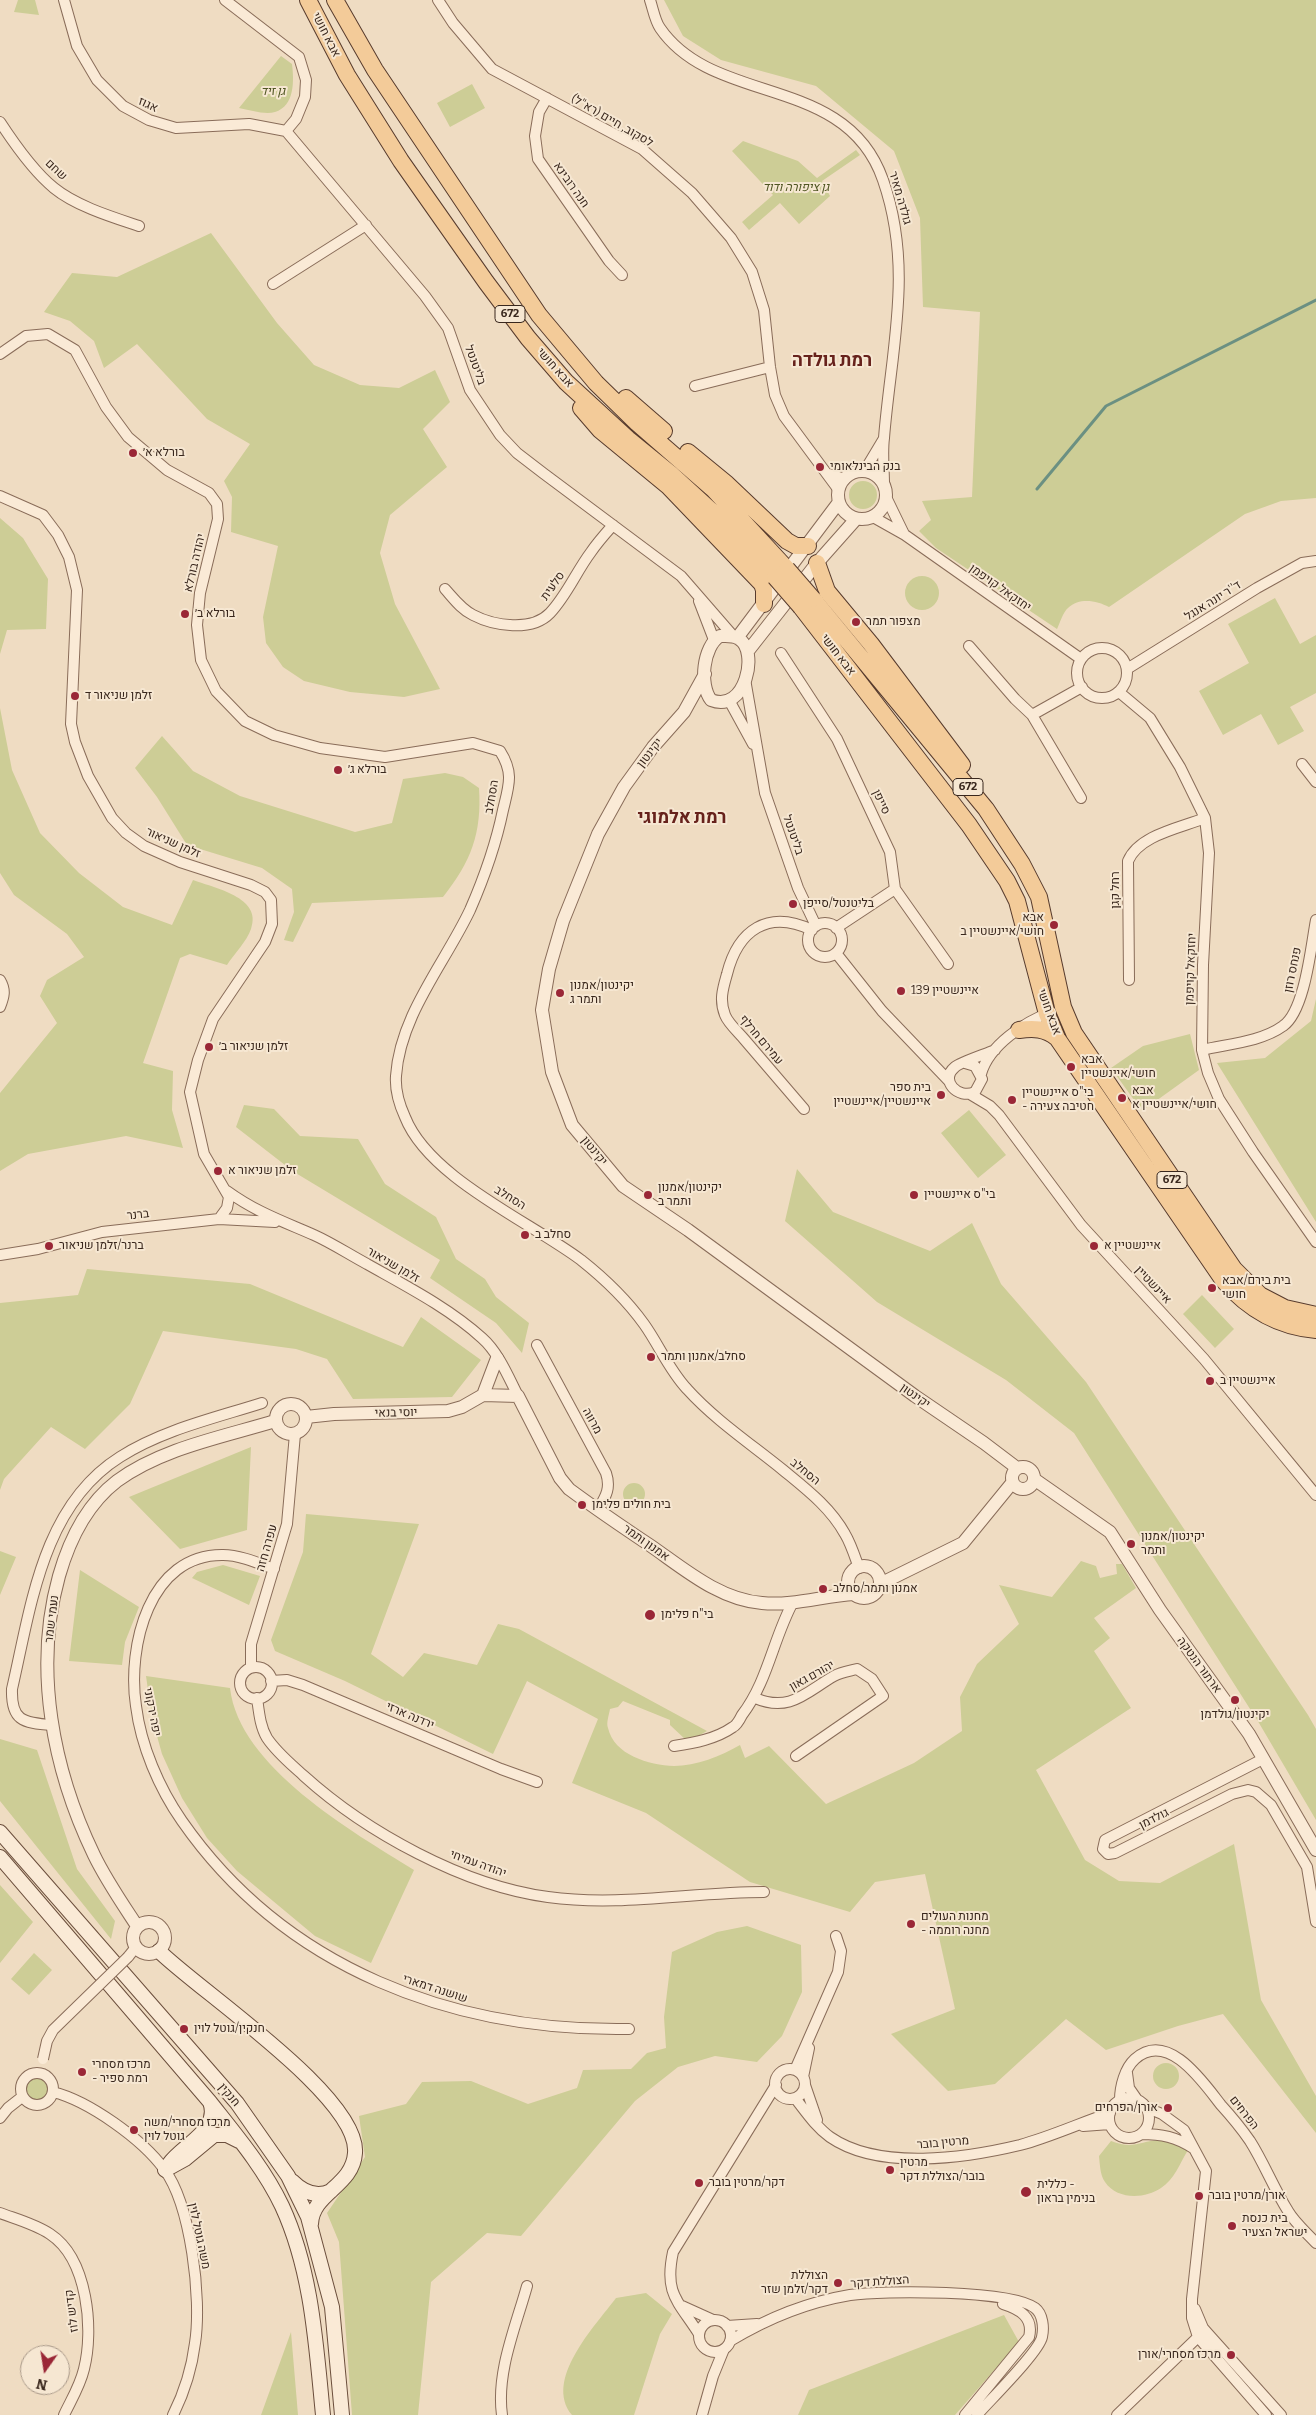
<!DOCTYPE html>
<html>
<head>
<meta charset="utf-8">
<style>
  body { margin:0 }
  #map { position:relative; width:1316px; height:2415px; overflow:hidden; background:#efdcc2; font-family:Bitter,serif }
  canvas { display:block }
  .north { position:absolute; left:20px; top:2345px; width:50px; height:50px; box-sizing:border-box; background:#f6e7d2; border:1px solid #aa9a8a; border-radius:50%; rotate:193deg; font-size:14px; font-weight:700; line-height:20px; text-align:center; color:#39271d }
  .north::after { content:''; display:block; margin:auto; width:18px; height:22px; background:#9a2737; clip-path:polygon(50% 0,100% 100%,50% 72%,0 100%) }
</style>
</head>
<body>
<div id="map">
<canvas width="1316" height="2415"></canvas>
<div class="north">N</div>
</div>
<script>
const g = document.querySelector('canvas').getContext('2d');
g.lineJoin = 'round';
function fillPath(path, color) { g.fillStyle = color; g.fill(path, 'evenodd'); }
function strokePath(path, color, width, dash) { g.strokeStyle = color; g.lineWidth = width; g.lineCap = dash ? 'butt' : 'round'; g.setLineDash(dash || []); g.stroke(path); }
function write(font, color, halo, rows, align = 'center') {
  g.font = font + ' Bitter,Heebo,serif'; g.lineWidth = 4; g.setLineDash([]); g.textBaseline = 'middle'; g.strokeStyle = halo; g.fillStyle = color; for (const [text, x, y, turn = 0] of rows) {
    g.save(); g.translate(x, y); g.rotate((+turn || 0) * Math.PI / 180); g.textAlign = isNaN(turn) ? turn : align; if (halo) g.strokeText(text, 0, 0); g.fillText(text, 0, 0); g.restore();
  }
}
const green = new Path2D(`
  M18 0H35L39 15 14 12Z
  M664 0H1316V498L1281 501 1245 514 1109 607C1097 601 1080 597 1068 608 1063 612 1060 623 1057 629L936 548 919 531 931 520 922 501 972 497 980 312 923 307 920 218 894 151 816 86 721 60 683 36Z
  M281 56 292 64C294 80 295 106 275 112 265 115 250 110 239 108Z
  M472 84 485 108 450 127 437 103Z
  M743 141 798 161 817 178 856 150 860 155 822 181 830 196 799 224 780 203 749 230 742 222 773 195 732 151Z
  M211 233 277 323 314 365 360 385 399 388 435 370 450 402 423 429 447 467 390 515 380 553 395 604 440 689 404 697 350 692 304 681 283 667 266 643 263 617 278 546 231 532 232 497 224 481 250 444 207 419 137 344 104 368 94 341 70 321 44 312 72 273 117 277Z
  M849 495a14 14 0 1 1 28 0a14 14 0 1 1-28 0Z
  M0 518 23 538 48 579 46 629 7 630 0 654Z
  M905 593a17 17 0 1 1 34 0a17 17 0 1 1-34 0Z
  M1275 598 1300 644 1316 635V693L1290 707 1304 731 1278 745 1261 714 1223 735 1199 691 1249 663 1228 624Z
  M0 708 12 770 40 833 79 873 123 907 172 925 193 880C214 888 263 897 251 929 247 941 234 954 227 965L190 954 180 958 143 1063 173 1071 172 1110 183 1148 126 1136 28 1154 0 1171V1093L57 1023 40 996 47 980 84 957 67 934 14 895 0 873Z
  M162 736 193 771 240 796 355 832 392 823 403 779 445 773 463 777 479 788C482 833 471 862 443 897L312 903 293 942 284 940 294 912 292 889 262 868 187 845 157 797 135 768Z
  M1316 999V1222L1217 1063 1265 1058 1311 1021Z
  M1190 1034 1199 1070 1142 1111 1111 1068 1143 1046Z
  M244 1105 274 1109 300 1136 358 1139 385 1184 436 1217 456 1259 485 1279 496 1297 529 1323 522 1353 496 1323 430 1278 440 1260 294 1172 236 1127Z
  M969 1110 1006 1155 978 1178 941 1133Z
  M797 1169 833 1212 930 1251 972 1223 1001 1284 1086 1382 1308 1715 1316 1729V1820L1259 1723 1074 1433 1006 1380 877 1302 785 1221Z
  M87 1269 250 1284 403 1347 421 1317 481 1360 452 1397 353 1399 327 1359 296 1349 163 1331 130 1404 85 1449 51 1427 4 1479 0 1490V1303L78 1295Z
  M1202 1295 1234 1329 1215 1348 1183 1314Z
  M251 1447 247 1530 180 1549 129 1497Z
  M623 1494a11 11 0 1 1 22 0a11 11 0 1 1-22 0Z
  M306 1514 419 1524 371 1654 403 1677 424 1653 477 1665 498 1624 519 1629 707 1731 693 1739 686 1740 670 1725V1720L623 1701 618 1707 610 1709C609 1715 606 1723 608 1728 614 1755 649 1765 674 1766 696 1766 721 1756 740 1745L745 1758 769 1746 826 1804 914 1763 962 1731 960 1697 977 1664 1019 1624 999 1585 1052 1597 1081 1561 1096 1566 1100 1578 1117 1574 1116 1564H1122L1136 1588 1094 1618 1110 1638 1094 1651 1131 1708 1036 1770 1085 1860 1119 1881 1160 1883 1234 1844 1261 2000 1316 2096V2133L1223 2014 1178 2026 1106 2050 1066 2019 995 2084 948 2091 891 2034 955 2009 925 1874 875 1882 850 1912 750 1882 646 1813 572 1783 598 1719 527 1681 493 1754 345 1681 275 1651 271 1640 303 1552Z
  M0 1551 16 1557 0 1595Z
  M223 1565 260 1576 249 1605 192 1578 197 1572Z
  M80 1570 139 1607 125 1642 122 1665 69 1661Z
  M146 1676 230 1688C239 1767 353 1832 414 1870L371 1963 315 1936 237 1871 207 1838 182 1798 162 1754 152 1718Z
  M0 1739 37 1750 77 1869 115 1921 111 1939 0 1801Z
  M0 1885 33 1922 0 1963Z
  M747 1926 801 1945 802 1992 782 2036 757 2062 715 2056 678 2067 635 2101 521 2236 487 2233 431 2282 418 2415H352L339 2242 327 2213 365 2157 359 2116 406 2104 422 2082 471 2081 528 2104 577 2088 583 2070 631 2069 647 2053 666 2048 664 2017 672 1952 717 1932Z
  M34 1953 52 1970 29 1995 11 1979Z
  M1153 2076a13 13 0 1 1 26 0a13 13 0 1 1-26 0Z
  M25 2090a12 12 0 1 1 24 0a12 12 0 1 1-24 0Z
  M1160 2140 1181 2145 1188 2150C1180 2163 1174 2180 1161 2188 1145 2199 1117 2200 1105 2182 1100 2175 1100 2165 1099 2156L1111 2141C1133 2150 1140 2141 1160 2140Z
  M646 2293 672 2314 660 2334 634 2415H572C543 2380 595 2326 616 2298Z
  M1004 2315 1019 2342 955 2415H798L809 2390Z
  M291 2332 298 2415H261Z`);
const stream = new Path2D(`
  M1037 489 1106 406 1316 300`);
const minor = new Path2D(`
  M64 0 77 46 97 80 123 106 149 120 176 128 249 124 286 131
  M225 0 299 57 306 80 305 97 296 119 286 131
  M438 0 453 23 492 69 642 149 692 193 731 238 752 272 764 310 770 367 775 395 784 416 838 489
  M650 0C653 9 655 21 660 28 714 107 846 73 883 180 914 269 891 349 884 438 882 453 884 469 884 484
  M547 98 539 112 535 136 538 159 609 261 622 275
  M0 122C15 145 33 171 54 188 76 206 112 217 139 226
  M286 131 425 296 448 328 470 390 500 435 517 453 543 473 681 576 734 637
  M273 284 366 225
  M0 354 26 336 48 334 75 350 106 407 128 437 167 470 209 493 217 504 218 519 200 593 197 625 201 660 216 691 245 721 274 735 320 748 385 757 473 743 500 751C514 773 509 785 503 810 496 844 484 878 470 910 445 963 400 1015 396 1076 395 1090 399 1104 405 1117 429 1178 529 1221 581 1260 605 1279 626 1299 644 1324 659 1345 669 1370 687 1389 715 1420 751 1444 783 1470 806 1489 830 1507 845 1534 851 1544 855 1557 859 1568
  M695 386 770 367
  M865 470 883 440
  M829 474 845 479
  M0 496 43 515 58 535 69 557 77 590 71 724 75 742 88 776 112 818 126 833 144 846 180 862 251 885 265 892 271 900 272 924 265 942 213 1019 198 1060 190 1092 204 1154 229 1197 227 1208 219 1219
  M887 499 904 534
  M873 517 905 535 1081 659
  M445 589C454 599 461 609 473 615 494 626 532 632 550 613 567 595 576 572 591 552 597 543 605 534 613 525
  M699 601 714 640
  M969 646 1015 699 1032 715 1081 798
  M1077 673a25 25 0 1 1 50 0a25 25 0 1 1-50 0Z
  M781 653 837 739 890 852 895 889 948 964
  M1127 669 1257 588 1302 563 1316 561
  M745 679 765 793 798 888 816 926
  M1119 692 1150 718 1180 767 1205 818 1209 853 1203 965 1202 1050 1208 1073 1219 1099 1253 1152 1316 1242
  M730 702 753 744
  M1032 715 1082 687
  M1302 764 1316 782
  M808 940a17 17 0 1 1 34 0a17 17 0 1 1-34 0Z
  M836 928 895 889
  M836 953 882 1011 949 1081
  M0 980C6 990 4 997 0 1007
  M1129 980 1128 861C1139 835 1180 828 1205 818
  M1202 1050C1227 1044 1261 1042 1283 1026 1305 1011 1311 946 1316 920
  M965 1063 975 1066 982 1079 975 1092C958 1100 939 1080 955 1067 961 1062 986 1054 995 1050
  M981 1074C989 1045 1025 1022 1051 1012
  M970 1094 990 1106 999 1115 1081 1225 1204 1359 1316 1495
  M804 1109C784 1086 764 1062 744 1039 738 1032 728 1023 725 1015 719 1000 723 988 727 974 738 930 768 909 812 930
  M227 1191C256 1212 282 1221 314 1235 332 1243 350 1255 367 1264 406 1286 449 1308 482 1338 498 1352 508 1376 518 1396
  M0 1255 38 1249 102 1232 219 1219 275 1222
  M537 1345 606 1473C611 1488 606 1496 598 1510
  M274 1569C258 1563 240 1555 223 1555 149 1554 127 1647 136 1706 141 1746 159 1788 182 1821 285 1969 454 2032 629 2029
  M251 1667V1644L287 1524 295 1434
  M240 1683a16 16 0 1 1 32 0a16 16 0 1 1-32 0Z
  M271 1681 287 1680 303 1685 501 1769 537 1782
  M257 1698C259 1712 260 1726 267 1738 277 1753 291 1764 304 1776 366 1832 464 1886 548 1897 620 1907 692 1892 764 1892
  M755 1698C790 1713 806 1692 834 1676 841 1672 849 1671 857 1669L872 1679 883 1696 796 1756
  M52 1725C22 1723 11 1720 12 1689 31 1607 42 1506 120 1457 162 1430 215 1418 262 1403
  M674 1746C694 1743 716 1739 733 1727 737 1725 740 1719 742 1715 768 1681 773 1639 793 1602
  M1263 1759 1105 1840 1103 1849 1108 1854 1115 1853 1232 1794 1248 1790 1256 1792 1271 1805 1307 1867 1316 1922
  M128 1957 136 1947
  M775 2084a15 15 0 1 1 30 0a15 15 0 1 1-30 0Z
  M795 2070 838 1972 841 1951 836 1936
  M21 2089a16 16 0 1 1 32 0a16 16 0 1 1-32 0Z
  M1127 2073 1129 2088 1138 2101
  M803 2077 809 2048
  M805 2085 817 2120
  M53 2092C89 2101 142 2139 164 2169 191 2205 202 2299 195 2343 192 2367 184 2393 173 2415
  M795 2098C806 2112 816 2127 830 2137 879 2171 966 2158 1020 2145 1050 2137 1080 2123 1110 2113
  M1109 2118a20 20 0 1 1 40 0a20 20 0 1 1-40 0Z
  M1120 2100C1120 2086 1125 2068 1135 2059 1168 2030 1203 2082 1221 2105 1231 2116 1241 2128 1250 2141 1264 2163 1274 2189 1288 2211 1295 2223 1307 2233 1316 2243
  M1145 2107 1162 2114 1184 2130 1206 2171 1192 2299V2318L1198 2337 1266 2415
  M0 2118 8 2108 22 2097
  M1083 2126 1110 2124
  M1141 2134C1162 2134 1176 2137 1193 2148
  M0 2213C16 2219 35 2224 50 2234 88 2259 94 2330 84 2369 80 2386 71 2400 64 2415
  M682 2306 713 2320
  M1195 2309 1203 2328 1211 2337 1281 2415
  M699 2336a16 16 0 1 1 32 0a16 16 0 1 1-32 0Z
  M727 2326 757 2324
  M699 2334C678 2301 664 2294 673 2252L776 2085
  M730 2341C766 2319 808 2302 850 2295 882 2290 1012 2290 1035 2308 1043 2314 1044 2328 1042 2337 1039 2352 990 2400 977 2415
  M502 2415C496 2372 516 2326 527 2286
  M702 2415 713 2376 724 2349
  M965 2415 1029 2337C1034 2317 1019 2309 1003 2304
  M1117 2415 1198 2337 1205 2336`);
const tertiary = new Path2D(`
  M838 495a24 24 0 1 1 48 0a24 24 0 1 1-48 0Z
  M720 636C726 636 734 635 739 639 759 650 746 714 711 700 699 685 703 646 720 636Z
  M737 638 839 502
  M748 651 817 563 856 519
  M705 674 684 712 653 747 624 787 598 834 563 921 549 969 542 1010 552 1072 572 1125 623 1186 688 1230 915 1396 984 1443 1017 1468
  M483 1395 497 1358
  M276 1419a15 15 0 1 1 30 0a15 15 0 1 1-30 0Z
  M306 1417 334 1414 448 1411 462 1407 483 1395 518 1396 560 1478 569 1489C596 1509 624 1528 651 1546 684 1569 720 1600 762 1603 793 1606 823 1596 854 1594
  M1012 1478a11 11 0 1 1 22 0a11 11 0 1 1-22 0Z
  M1034 1479 1110 1532 1160 1610 1249 1734 1316 1850
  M848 1582a16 16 0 1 1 32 0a16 16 0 1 1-32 0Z
  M880 1584 963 1543 1012 1483
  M133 1938a16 16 0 1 1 32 0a16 16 0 1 1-32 0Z
  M137 1926C122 1903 106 1880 94 1855 53 1770 33 1669 59 1576 69 1541 87 1504 117 1481 162 1448 223 1437 275 1421`);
const secondary = new Path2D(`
  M0 1832 237 2103 288 2176 308 2217 332 2307 342 2415
  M0 1857 210 2102C236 2135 264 2168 282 2206 312 2271 316 2345 323 2415
  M159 1951C198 1990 360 2097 355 2153 353 2186 312 2193 311 2224
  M169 2164C182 2145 221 2130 210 2102
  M165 2170 185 2159 214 2135H227L239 2141
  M292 2181C303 2192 317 2198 331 2191`);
const primary = new Path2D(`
  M308 0 347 75 401 161 486 282 528 338 566 382 628 439 671 474 730 528 775 577
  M335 0 375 70 539 315 596 383 637 423 714 490 787 569
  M626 398 664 431
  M581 408 600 430 668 486 762 584 764 590V604
  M688 452 727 484 787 541 796 546H808
  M817 563 827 591 871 644 962 765
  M813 599 986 809 1022 864 1039 897 1063 1007 1074 1033 1234 1269 1260 1295 1285 1308 1316 1315
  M801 607 969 825 1007 881 1017 901 1047 1014 1057 1038 1223 1280C1247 1308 1278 1327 1316 1330
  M1019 1030C1033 1028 1045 1028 1057 1038`);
const minorBridge = new Path2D(`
  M43 2059 47 2041 53 2030 128 1957`);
const primaryBridge = new Path2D(`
  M787 569 813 599
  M775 577 801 607`);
const markers = [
  [133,453,5,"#9a2737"],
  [820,467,5,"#9a2737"],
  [185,614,5,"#9a2737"],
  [856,622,5,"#9a2737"],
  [75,696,5,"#9a2737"],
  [338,770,5,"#9a2737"],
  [793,904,5,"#9a2737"],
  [1054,925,5,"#9a2737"],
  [901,991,5,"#9a2737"],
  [560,993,5,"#9a2737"],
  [209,1047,5,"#9a2737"],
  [1071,1067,5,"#9a2737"],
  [941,1095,5,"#9a2737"],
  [1122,1098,5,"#9a2737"],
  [1012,1100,5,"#9a2737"],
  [218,1171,5,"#9a2737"],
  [648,1195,5,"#9a2737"],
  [914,1195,5,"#9a2737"],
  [525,1235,5,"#9a2737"],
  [49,1246,5,"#9a2737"],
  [1094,1246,5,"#9a2737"],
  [1212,1288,5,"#9a2737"],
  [651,1357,5,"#9a2737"],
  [1210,1381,5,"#9a2737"],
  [582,1505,5,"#9a2737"],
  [1131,1544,5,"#9a2737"],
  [823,1589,5,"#9a2737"],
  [650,1615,6,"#9a2737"],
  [1235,1700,5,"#9a2737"],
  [911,1924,5,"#9a2737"],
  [184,2029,5,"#9a2737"],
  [82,2072,5,"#9a2737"],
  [1168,2108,5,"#9a2737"],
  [134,2130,5,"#9a2737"],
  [890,2170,5,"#9a2737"],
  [699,2183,5,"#9a2737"],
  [1026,2192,6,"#9a2737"],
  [1199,2196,5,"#9a2737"],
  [1232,2226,5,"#9a2737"],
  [838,2283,5,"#9a2737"],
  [1231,2355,5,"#9a2737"]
];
const shields = [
  [510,314,30],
  [968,787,30],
  [1172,1180,30]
];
const shieldNames = [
  ["672",510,314],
  ["672",968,787],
  ["672",1172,1180]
];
const streetNames = [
  ["אבא חושי",326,35,63],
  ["אגוז",148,105,25],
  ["לסקוב, חיים (רא\"ל)",612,121,30],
  ["שחם",56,170,43],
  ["חנה רובינא",571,185,55],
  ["גולדה מאיר",900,198,74],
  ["בליטנטל",475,365,70],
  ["אבא חושי",555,368,48],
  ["יהודה בורלא",195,563,-77],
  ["סלעית",553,586,-55],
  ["יחזקאל קויפמן",1000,588,35],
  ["ד''ר יונה אנגל",1213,601,-32],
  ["אבא חושי",838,655,52],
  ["יקינטון",650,753,-52],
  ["הסחלב",492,797,-80],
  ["סייפן",881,802,65],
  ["בליטנטל",793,835,71],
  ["זלמן שניאור",173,843,24],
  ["רחל קגן",1116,890,-90],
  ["יחזקאל קויפמן",1191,969,-88],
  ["פנחס רוזן",1293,970,-78],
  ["אבא חושי",1049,1012,70],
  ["עמירם חרלף",761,1040,50],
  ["יקינטון",594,1151,50],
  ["הסחלב",510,1198,32],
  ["ברנר",138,1215,-6],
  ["זלמן שניאור",393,1265,30],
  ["איינשטיין",1153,1285,47],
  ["יקינטון",915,1396,35],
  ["יוסי בנאי",396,1413,-1],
  ["מרווה",592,1421,61],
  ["הסחלב",805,1472,39],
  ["אמנון ותמר",646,1543,35],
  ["עפרה חזה",267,1548,-74],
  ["נעמי שמר",52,1619,-83],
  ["ארתור הנטקה",1199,1665,54],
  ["יהורם גאון",812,1676,-29],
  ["יפה ירקוני",152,1712,79],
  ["ירדנה ארזי",410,1716,23],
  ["גולדמן",1154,1819,-27],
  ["יהודה עמיחי",478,1864,20],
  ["שושנה דמארי",435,1989,18],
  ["חנקין",229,2095,50],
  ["הפרחים",1244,2113,52],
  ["מרטין בובר",943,2143,-5],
  ["משה גוטל לוין",199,2236,78],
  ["הצוללת דקר",880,2282,-4],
  ["קדיש לוז",72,2311,-97]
];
const parkNames = [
  ["גן זיד",273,92],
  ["גן ציפורה ודוד",796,188]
];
const poiNames = [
  ["בורלא א׳",143,453],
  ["בנק הבינלאומי",830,467],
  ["בורלא ב׳",195,614],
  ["מצפור תמר",866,622],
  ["זלמן שניאור ד",85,696],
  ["בורלא ג׳",348,770],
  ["בליטנטל/סייפן",803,904],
  ["אבא",1044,918,"right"],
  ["חושי/איינשטיין ב",1044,932,"right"],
  ["יקינטון/אמנון",570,986],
  ["ותמר ג",570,1000],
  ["איינשטיין 139",911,991],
  ["זלמן שניאור ב׳",219,1047],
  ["אבא",1081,1060],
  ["חושי/איינשטיין",1081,1074],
  ["בית ספר",931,1088,"right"],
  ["איינשטיין/איינשטיין",931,1102,"right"],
  ["אבא",1132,1091],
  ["חושי/איינשטיין א",1132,1105],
  ["בי\"ס איינשטיין",1022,1093],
  ["- חטיבה צעירה",1022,1107],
  ["זלמן שניאור א",228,1171],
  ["יקינטון/אמנון",658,1188],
  ["ותמר ב",658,1202],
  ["בי\"ס איינשטיין",924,1195],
  ["סחלב ב",535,1235],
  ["ברנר/זלמן שניאור",59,1246],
  ["איינשטיין א",1104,1246],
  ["בית בירם/אבא",1222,1281],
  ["חושי",1222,1295],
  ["סחלב/אמנון ותמר",661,1357],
  ["איינשטיין ב",1220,1381],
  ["בית חולים פלימן",592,1505],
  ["יקינטון/אמנון",1141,1537],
  ["ותמר",1141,1551],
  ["אמנון ותמר/סחלב",833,1589],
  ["בי\"ח פלימן",661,1615],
  ["יקינטון/גולדמן",1235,1715,"center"],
  ["מחנות העולים",921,1917],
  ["- מחנה רוממה",921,1931],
  ["חנקין/גוטל לוין",194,2029],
  ["מרכז מסחרי",92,2065],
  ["- רמת ספיר",92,2079],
  ["אורן/הפרחים",1158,2108,"right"],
  ["מרכז מסחרי/משה",144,2123],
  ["גוטל לוין",144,2137],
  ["מרטין",900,2163],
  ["בובר/הצוללת דקר",900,2177],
  ["דקר/מרטין בובר",709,2183],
  ["כללית -",1037,2185],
  ["בנימין בראון",1037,2199],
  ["אורן/מרטין בובר",1209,2196],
  ["בית כנסת",1242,2219],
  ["ישראל הצעיר",1242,2233],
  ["הצוללת",828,2276,"right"],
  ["דקר/זלמן שזר",828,2290,"right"],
  ["מרכז מסחרי/אורן",1221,2355,"right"]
];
const districtNames = [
  ["רמת גולדה",832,361],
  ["רמת אלמוגי",682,818]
];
fillPath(green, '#cdcd96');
strokePath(stream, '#6b9082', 3);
strokePath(minor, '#896c59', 12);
strokePath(tertiary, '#896c59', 14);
strokePath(secondary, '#6b4e3c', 16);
strokePath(primary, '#573b2d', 18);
strokePath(minor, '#faead6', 10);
strokePath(tertiary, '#faead6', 12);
strokePath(secondary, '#faead6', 14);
strokePath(primary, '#f3cb99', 16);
strokePath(minorBridge, '#896c59', 12, []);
strokePath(primaryBridge, '#573b2d', 18, []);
strokePath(minorBridge, '#faead6', 10);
strokePath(primaryBridge, '#f3cb99', 16);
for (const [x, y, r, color] of markers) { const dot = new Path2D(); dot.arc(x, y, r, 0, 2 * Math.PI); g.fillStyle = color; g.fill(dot); strokePath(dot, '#f6e7d2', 2); }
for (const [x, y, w] of shields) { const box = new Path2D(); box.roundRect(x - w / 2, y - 8.5, w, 17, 4); g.fillStyle = '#f6e7d2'; g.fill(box); strokePath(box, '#39271d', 1); }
write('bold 11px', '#39271d', null, shieldNames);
write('12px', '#39271d', '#f6e7d2', streetNames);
write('italic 12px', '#505623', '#f6e7d2', parkNames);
write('12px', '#39271d', '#f6e7d2', poiNames, 'left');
write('bold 18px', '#67221c', '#f6e7d2', districtNames);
</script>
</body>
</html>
